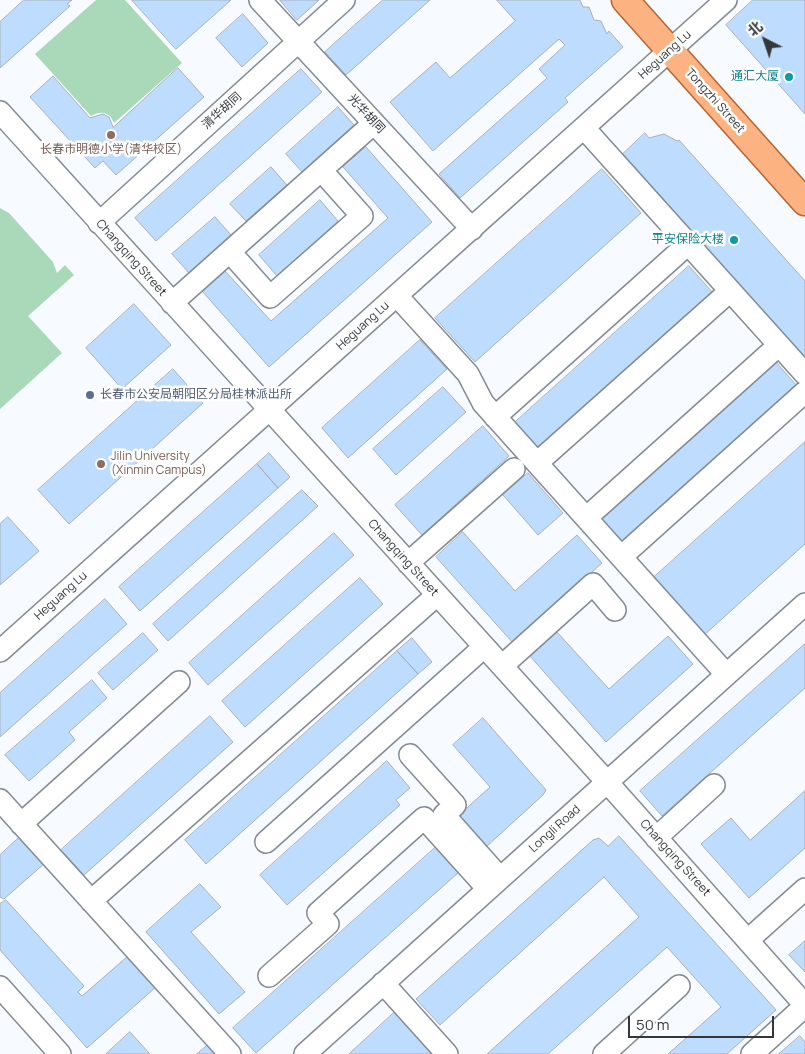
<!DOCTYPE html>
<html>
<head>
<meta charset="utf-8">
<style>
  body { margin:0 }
  #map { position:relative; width:805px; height:1054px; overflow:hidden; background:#f7fafe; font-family:Manrope,"Noto Sans SC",sans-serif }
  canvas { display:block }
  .north { position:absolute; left:740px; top:15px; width:50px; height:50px; -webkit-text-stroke:4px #fff; paint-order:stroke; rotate:319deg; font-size:14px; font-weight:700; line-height:20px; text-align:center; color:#33373a }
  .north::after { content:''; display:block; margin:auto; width:18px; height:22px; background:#33373a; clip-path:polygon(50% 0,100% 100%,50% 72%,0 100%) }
  .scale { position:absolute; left:628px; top:1016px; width:146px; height:22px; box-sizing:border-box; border:2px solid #33373a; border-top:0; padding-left:6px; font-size:15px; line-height:18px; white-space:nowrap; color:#33373a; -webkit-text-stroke:4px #fff; paint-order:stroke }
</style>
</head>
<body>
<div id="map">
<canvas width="805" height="1054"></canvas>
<div class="north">北</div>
<div class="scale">50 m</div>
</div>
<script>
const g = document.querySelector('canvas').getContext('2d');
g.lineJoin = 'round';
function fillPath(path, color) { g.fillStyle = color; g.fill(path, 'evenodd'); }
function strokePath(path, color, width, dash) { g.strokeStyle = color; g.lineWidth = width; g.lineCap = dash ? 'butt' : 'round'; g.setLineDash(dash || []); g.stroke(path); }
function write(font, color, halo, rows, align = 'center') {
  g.font = font + ' Manrope,"Noto Sans SC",sans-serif'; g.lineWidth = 5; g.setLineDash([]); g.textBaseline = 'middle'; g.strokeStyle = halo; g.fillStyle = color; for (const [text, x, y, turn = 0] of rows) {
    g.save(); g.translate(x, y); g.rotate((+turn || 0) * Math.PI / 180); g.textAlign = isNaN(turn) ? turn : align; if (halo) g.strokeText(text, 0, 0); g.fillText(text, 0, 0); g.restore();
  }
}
const green = new Path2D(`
  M96 0H125L182 63 114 123C110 112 101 110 91 116L35 54Z
  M0 208 9 213 53 262 57 273 65 265 74 275 28 316 62 353 0 409Z`);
const building = new Path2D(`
  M24 0H72L67 4 70 6 0 68V22Z
  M132 0H231L176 49Z
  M280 0H319L297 20Z
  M383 0H430L346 75 325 52Z
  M497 0H580L583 7H589L594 20 601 21 607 34 609 31 623 47 565 98 568 102 460 198 439 174 547 78 539 69 565 45 559 39 433 151 390 102 436 62 450 78 515 21Z
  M753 0H805V114L726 25Z
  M243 14 268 43 242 67 216 38Z
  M178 68 204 97 116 175 103 161 95 168 30 97 53 76 90 118 103 114 109 117 113 127Z
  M301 69 322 92 156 241 135 218Z
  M338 107 354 125 302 172 286 154Z
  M645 133 649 138 664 134 677 141 679 140 805 281V358L623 154Z
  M366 147 432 222 269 367 202 291 225 271 271 321 388 218 343 167Z
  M271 167 287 185 246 221 230 204Z
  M602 169 641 213 475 362 435 318Z
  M320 200 338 221 277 276 259 255Z
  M215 217 231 235 189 273 172 254Z
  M689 266 713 293 536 451 512 425Z
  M134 304 171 345 122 389 86 348Z
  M420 340 447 369 348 458 322 428Z
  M775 361 797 386 619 546 597 520Z
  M173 369 203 403 69 524 38 490Z
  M443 387 466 412 396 475 373 449Z
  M483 426 509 456 422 535 395 505Z
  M805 442V544L703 636 652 579Z
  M269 453 290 477 278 488 257 464Z
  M257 464 278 488 140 611 119 587Z
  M528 473 563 513 538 535 503 495Z
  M302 490 318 506 168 641 153 624Z
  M8 517 39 551 0 585V524Z
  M463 532 515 591 577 535 602 563 513 643 436 557Z
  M334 533 354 555 208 685 189 663Z
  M360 578 383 604 245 727 222 701Z
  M105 599 127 624 0 737V693Z
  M556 631 609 689 668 636 693 664 606 742 529 655Z
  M143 633 158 650 113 690 98 673Z
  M412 638 432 662 418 674 397 651Z
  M805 644V688L662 816 640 791Z
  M397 651 418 674 206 864 185 840Z
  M92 680 107 698 69 732 75 740 29 781 5 755Z
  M210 716 233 742 84 875 61 850Z
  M483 718 546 790 543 795 486 847 458 816 490 787 453 745Z
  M387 761 410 788 396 800 400 805 287 905 260 875Z
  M805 791V848L749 898 701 844 731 818 750 840Z
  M21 836 45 863 4 899 0 897V855Z
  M619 836 776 1010 727 1054H668L721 1007 667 947 548 1054H487L639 917 604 877 440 1025 416 999 593 840 599 838 608 846Z
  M436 847 459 872 256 1053 233 1028Z
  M200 884 221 907 191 932 245 992 219 1014 146 932Z
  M6 900 84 986 78 992 82 996 128 956 156 987 87 1048 0 950V904Z
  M805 941V972L789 955Z
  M397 1010 437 1054H349L350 1053Z
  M130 1032 150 1054H106Z
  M800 1036 805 1042V1054H779Z
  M209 1044 218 1054H197Z`);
const minor = new Path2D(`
  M260 0 472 229
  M0 112 607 782 805 1005
  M584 128 805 374
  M99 223 344 0
  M230 252 270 297 362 216 321 170
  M397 296 468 374 483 403 726 674
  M172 303 374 123
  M495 417 688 244
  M537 463 730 291
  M586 518 779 345
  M621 557 805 392
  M408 563 514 469
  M0 651 726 0
  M502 666 593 584 615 610
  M410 755 455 805 444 815 500 878
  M0 800 230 1054
  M21 824 179 682
  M656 838 714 785
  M266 842 484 647
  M91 901 437 595
  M748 940 805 889
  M269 976 328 924 318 913 424 818 488 889
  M383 983 447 1054
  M0 987 60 1054
  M305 1054 805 604
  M604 1054 679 986
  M752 1054 805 1006`);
const major = new Path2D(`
  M625 0 805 202`);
const markers = [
  [789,77,5,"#0f9aa8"],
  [111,135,5,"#8d6e63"],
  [734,240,5,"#0f9aa8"],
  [90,395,5,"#5c6f8a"],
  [101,464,5,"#8d6e63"]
];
const streetNames = [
  ["Heguang Lu",665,55,-42],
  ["Tongzhi Street",715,101,48],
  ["清华胡同",222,111,-42],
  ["光华胡同",366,114,47],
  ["Changqing Street",131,258,48],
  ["Heguang Lu",363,326,-42],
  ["Changqing Street",403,558,48],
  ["Heguang Lu",61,596,-42],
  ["Longli Road",555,829,-42],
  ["Changqing Street",675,858,48]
];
const cultureNames = [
  ["通汇大厦",779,77],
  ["平安保险大楼",724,240]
];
const educationNames = [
  ["长春市明德小学(清华校区)",111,150],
  ["Jilin University",111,457,"left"],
  ["(Xinmin Campus)",111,471,"left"]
];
const serviceNames = [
  ["长春市公安局朝阳区分局桂林派出所",100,395]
];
fillPath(green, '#a9d9b9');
fillPath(building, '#bedcfe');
strokePath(building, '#a9b0b9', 1);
strokePath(minor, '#848b94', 24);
strokePath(major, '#b56632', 29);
strokePath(minor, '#fff', 21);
strokePath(major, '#fdb282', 26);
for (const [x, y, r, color] of markers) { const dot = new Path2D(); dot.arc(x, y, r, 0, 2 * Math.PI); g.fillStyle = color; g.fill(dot); strokePath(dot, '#fff', 2); }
write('12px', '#33373a', '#fff', streetNames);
write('12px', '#0d838f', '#fff', cultureNames, 'right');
write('12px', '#785e54', '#fff', educationNames);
write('12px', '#4e5e75', '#fff', serviceNames, 'left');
</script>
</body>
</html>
